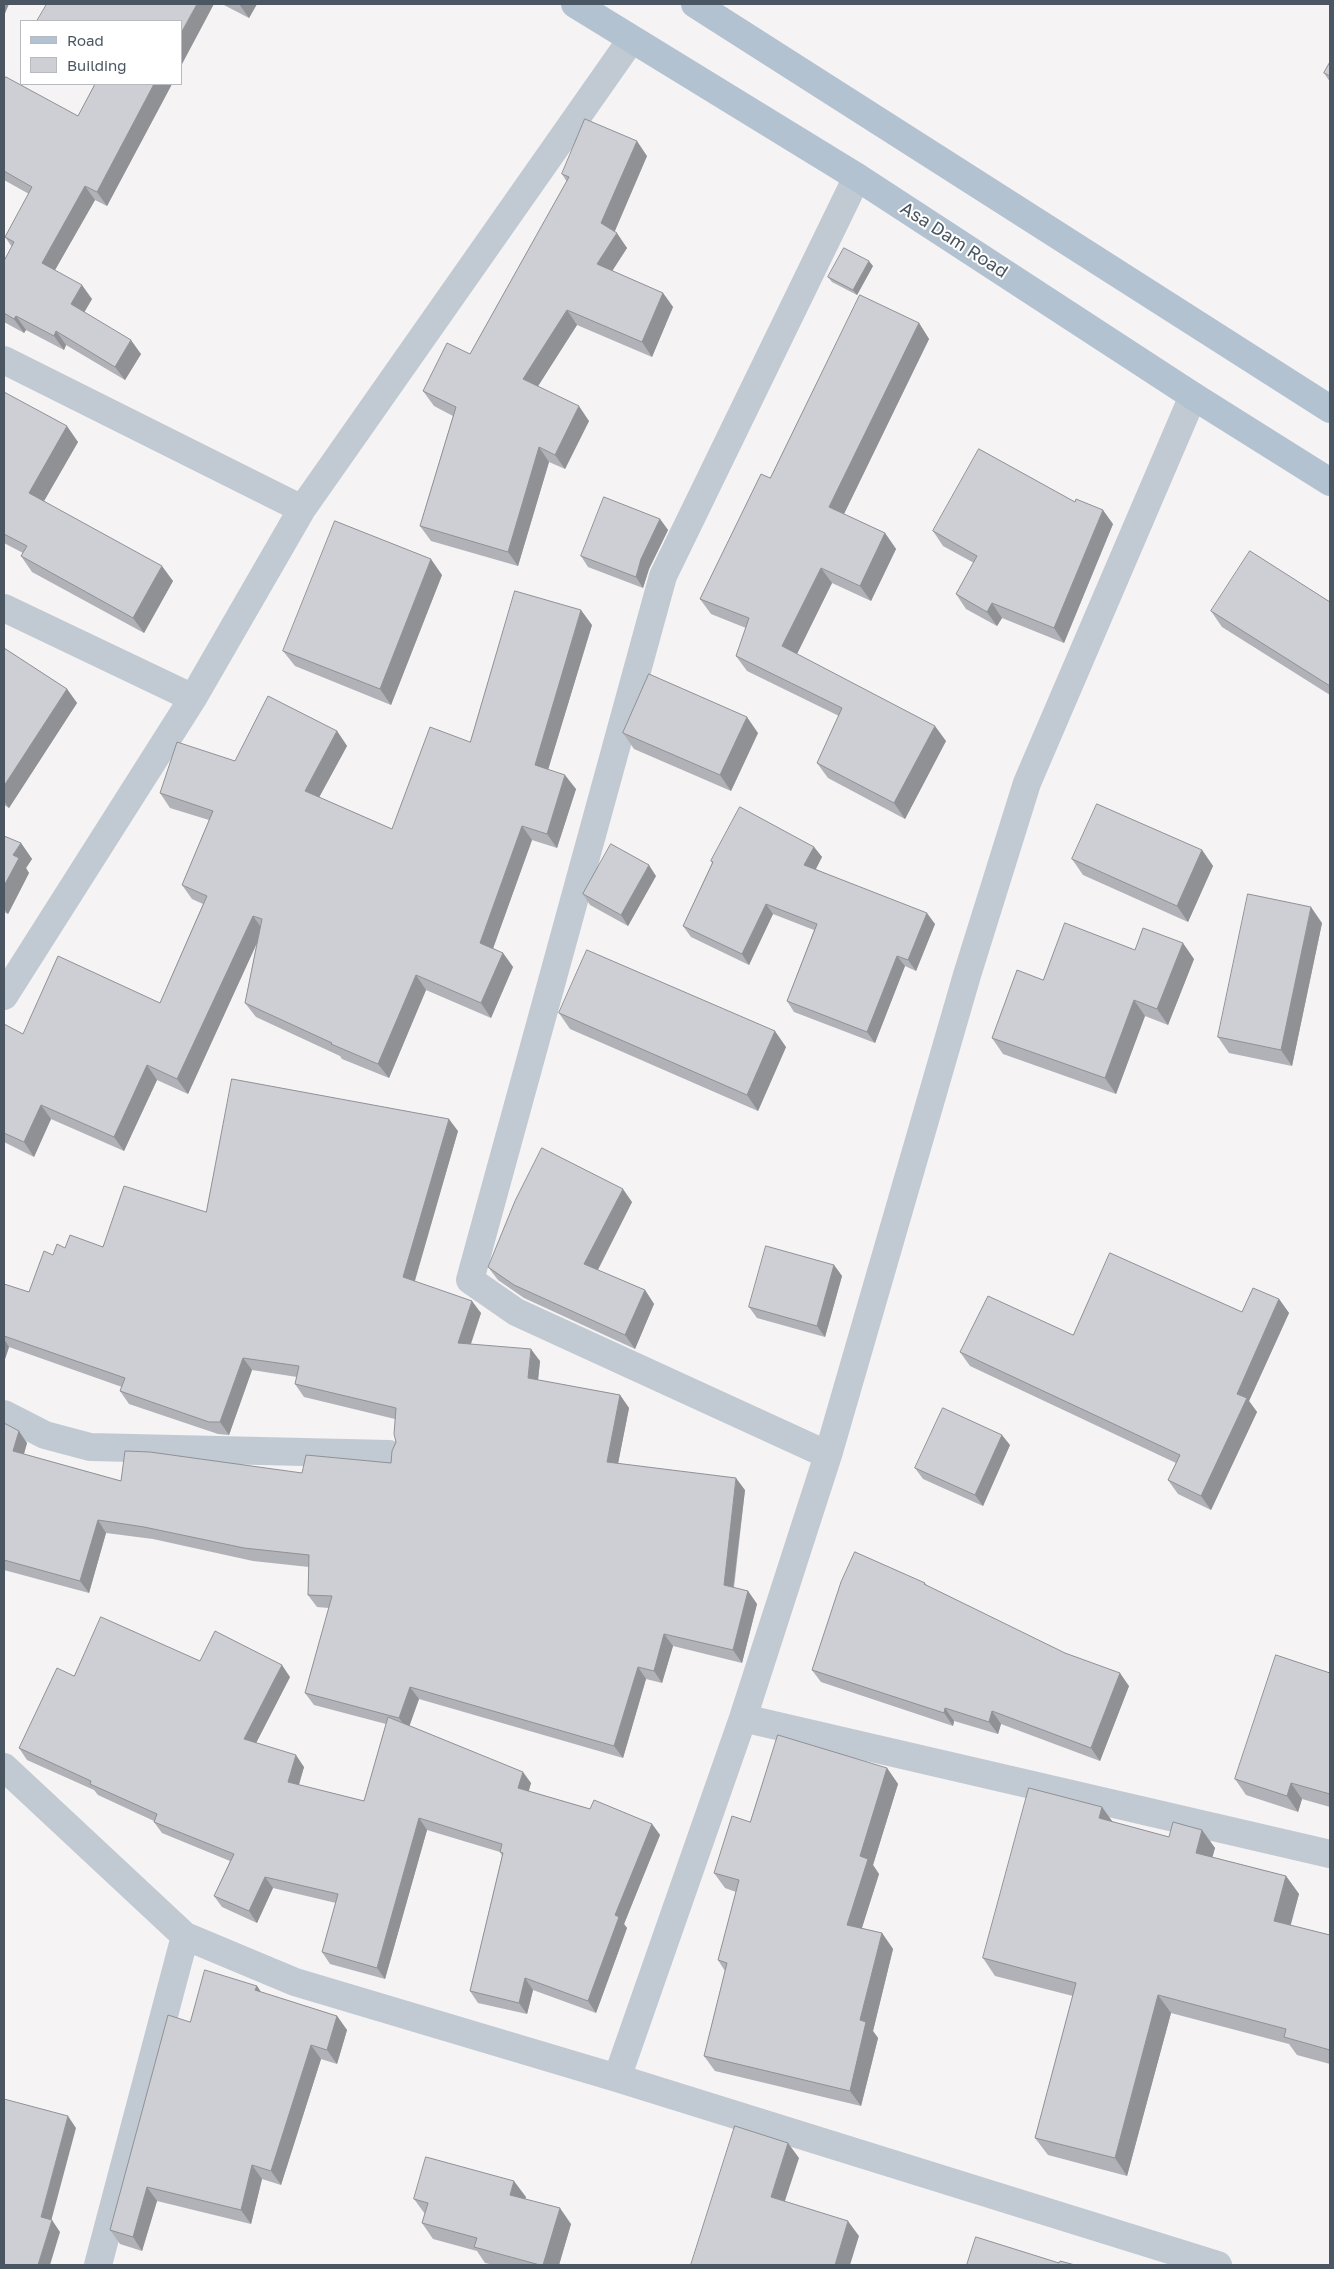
<!DOCTYPE html>
<html>
<head>
<meta charset="utf-8">
<style>
  body { margin:0 }
  #map { position:relative; width:1334px; height:2269px; overflow:hidden; background:#f5f3f3; font-family:"Golos Text",sans-serif }
  canvas { display:block }
  .frame { position:absolute; inset:0; border:5px solid #4a5661; pointer-events:none }
  .legend { position:absolute; left:20px; top:20px; width:162px; height:65px; box-sizing:border-box; background:#fff; border:1px solid #b7bbc0; margin:0; padding:6px 9px; list-style:none; font-size:15px; color:#4a5661 }
  .legend li { display:flex; align-items:center; gap:10px; height:25px }
  .legend b { width:25px; border:1px solid #b7bbc0 }
</style>
</head>
<body>
<div id="map">
<canvas width="1334" height="2269"></canvas>
<div class="frame"></div>
<ul class="legend">
<li><b style="height:6px;background:#b3c2d1"></b>Road</li>
<li><b style="height:14px;background:#cdcfd5"></b>Building</li>
</ul>
</div>
<script>
const g = document.querySelector('canvas').getContext('2d');
g.lineJoin = 'round';
function strokePath(path, color, width, dash) { g.strokeStyle = color; g.lineWidth = width; g.lineCap = dash ? 'butt' : 'round'; g.setLineDash(dash || []); g.stroke(path); }
function fillPath(path, color) { g.fillStyle = color; g.fill(path, 'evenodd'); }
function write(font, color, halo, rows, align = 'center') {
  g.font = font + ' "Golos Text",sans-serif'; g.lineWidth = 4; g.setLineDash([]); g.textBaseline = 'middle'; g.strokeStyle = halo; g.fillStyle = color; for (const [text, x, y, turn = 0] of rows) {
    g.save(); g.translate(x, y); g.rotate((+turn || 0) * Math.PI / 180); g.textAlign = isNaN(turn) ? turn : align; if (halo) g.strokeText(text, 0, 0); g.fillText(text, 0, 0); g.restore();
  }
}
const minor = new Path2D(`
  M4 360 302 509
  M4 608 193 698
  M4 996 193 698 302 509 631 40
  M4 1414 45 1435 90 1447 389 1454
  M828 1455 516 1312 470 1280 663 576 857 177
  M743 1718 1330 1854
  M4 1767 185 1936 295 1982 617 2078 1218 2265
  M617 2078 743 1718 828 1455 967 975 1027 783 1193 396
  M98 2265 185 1936`);
const major = new Path2D(`
  M575 4 857 177 1193 396 1330 482
  M695 4 1330 409`);
const wall = new Path2D(`
  M222 4H257L249 18Z
  M1330 62V82L1324 73Z
  M4 80 78 116 95 84H172L107 206 95 200 55 270 92 299 84 312 141 354 125 380 66 345 64 350 26 330 24 333 4 322V261L12 247 5 237 29 194 4 180Z
  M647 156 614 232 627 248 612 271 663 293 673 307 652 357 577 325 538 386 589 421 565 469 549 462 518 566 431 541 420 526 453 416 434 406 423 391 470 354 567 182 562 174Z
  M873 266 857 295 832 282 828 277Z
  M919 323 929 339 844 514 885 533 896 549 871 601 832 583 797 654 946 741 905 819 828 778 817 763 839 716 747 671 736 656 746 628 711 614 700 599 770 478Z
  M4 392 78 442 44 501 173 581 144 633 32 572 21 556 23 553 4 543Z
  M660 519 668 530 649 569 643 588 588 567 581 556Z
  M1113 524 1064 643 1002 618 997 626 966 609 956 594 974 563 943 546 933 531Z
  M442 575 391 705 295 666 283 651Z
  M1330 602V695L1222 627 1211 611Z
  M592 625 548 769 576 789 557 848 532 840 493 948 503 953 513 967 491 1018 426 990 389 1078 342 1059 340 1056 256 1017 245 1003 257 942 188 1094 157 1080 124 1151 51 1119 34 1157 4 1142V1024L23 1034 160 1003 203 904 192 899 182 885 209 820 170 808 160 793 235 761 337 731 347 746 319 797 392 829 470 742Z
  M4 648 67 689 77 703 9 808 4 805Z
  M623 733H758L731 791 634 749Z
  M4 836 21 843 32 859 26 868 29 873 8 914 4 912Z
  M814 847 822 857 816 869 935 924 916 971 905 966 875 1043 794 1012 787 1001 814 930 773 914 749 965 691 937 683 926 712 863 711 861Z
  M1202 850 1213 866 1188 922 1083 875 1072 859Z
  M656 876 628 926 590 905 583 894Z
  M1322 923 1292 1066 1229 1053 1218 1037Z
  M1135 950 1194 959 1168 1025 1145 1016 1116 1094 1003 1054 992 1038Z
  M559 1013 786 1047 758 1111 570 1029Z
  M458 1131 415 1281 481 1313 471 1344 540 1361 538 1380 620 1395 629 1408 618 1463 745 1490 734 1588 748 1591 757 1604 742 1663 673 1646 662 1683 646 1679 623 1758 419 1699 409 1726 531 1783 529 1791 590 1809 652 1824 660 1835 624 1924 627 1928 596 2013 533 1990 527 2014 478 2003 470 1991 502 1856 500 1852 427 1830 385 1979 330 1964 322 1952 336 1903 273 1888 257 1923 222 1907 214 1896 230 1861 162 1833 154 1822V1821L98 1795 94 1790 27 1760 19 1748 74 1676 200 1661 290 1677 256 1743 304 1767 299 1785 364 1801 386 1724 314 1705 305 1693 329 1608 317 1607 308 1595 309 1567 253 1561 153 1539 106 1533 89 1593 4 1570V1423L27 1443 24 1454 121 1481 302 1473 391 1463 396 1442 395 1419 304 1397 295 1384 297 1377 252 1370 229 1435 218 1434 129 1404 120 1391 122 1387 9 1347 4 1362V1284L29 1292 53 1255 65 1248 103 1247 206 1212Z
  M632 1202 598 1270 645 1290 654 1304 635 1349 524 1298 498 1280 488 1267Z
  M834 1265 842 1276 825 1337 757 1318 749 1307Z
  M1279 1299 1289 1313 1249 1401 1257 1412 1211 1510 1178 1494 1168 1480 1176 1463 970 1366 960 1352 1073 1335 1242 1312Z
  M1010 1445 983 1506 923 1479 915 1468Z
  M925 1583 927 1586 1129 1686 1100 1761 1001 1724 998 1734 954 1721 953 1726 821 1682 812 1670Z
  M1330 1673V1807L1302 1799 1298 1812 1246 1795 1235 1779Z
  M887 1768 898 1784 873 1865 879 1874 862 1928 882 1933 893 1949 873 2031 878 2038 861 2106 715 2071 704 2056 725 1971 718 1960 736 1892 725 1888 714 1873 750 1822Z
  M1112 1822 1169 1837 1202 1830 1215 1848 1212 1857 1286 1876 1299 1894 1290 1925 1330 1935V2064L1297 2055 1289 2044 1171 2013 1127 2176 1048 2155 1035 2138 1073 1996 995 1976 983 1958Z
  M257 1986 261 1992 337 2016 347 2030 337 2064 321 2059 281 2185 262 2179 251 2224 157 2201 142 2251 120 2244 110 2230 190 2022Z
  M526 2197 525 2199 571 2224 559 2265H494L485 2263 477 2251 433 2239 422 2223 425 2214 414 2199Z`);
const shadedWall = new Path2D(`
  M4 4H9L4 16Z
  M197 4H214L181 66V33Z
  M239 4H257L249 18Z
  M154 84H172L107 206 97 192Z
  M637 141 647 156 612 238 601 223Z
  M85 186 95 200 51 277 42 263Z
  M617 233 627 248 607 279 597 264Z
  M869 261 873 266 857 295 853 290Z
  M82 285 92 299 81 318 71 304Z
  M663 293 673 307 652 357 642 342Z
  M567 310 577 325 533 394 523 379Z
  M16 316 26 330 24 333 14 319Z
  M919 323 929 339 840 522 829 507Z
  M56 331 66 345 64 350 54 336Z
  M131 340 141 354 125 380 115 367Z
  M579 406 589 421 565 469 555 455Z
  M67 426 78 442 40 508 29 493Z
  M539 447 549 462 518 566 508 552Z
  M1103 510 1113 524 1064 643 1054 628Z
  M660 519 668 530 649 569 643 588 636 577 641 559Z
  M885 533 896 549 871 601 860 586Z
  M431 559 442 575 391 705 380 689Z
  M162 566 173 581 144 633 133 618Z
  M821 568 832 583 793 662 782 646Z
  M992 603 1002 618 997 626 987 612Z
  M581 610 592 625 545 780 535 765Z
  M67 689 77 703 9 808 4 801V786Z
  M747 717 758 733 731 791 720 775Z
  M935 726 946 741 905 819 894 803Z
  M337 731 347 746 315 805 305 791Z
  M565 775 576 789 557 848 547 834Z
  M522 826 532 840 490 957 480 943Z
  M21 843 32 859 26 868 29 873 8 914 4 908V886L13 855Z
  M814 847 822 857 812 876 804 865Z
  M1202 850 1213 866 1188 922 1177 906Z
  M649 865 656 876 628 926 621 915Z
  M766 904 773 914 749 965 742 954Z
  M1311 907 1322 923 1292 1066 1281 1050Z
  M927 913 935 924 916 971 908 960Z
  M253 916 263 930 188 1094 177 1079Z
  M1183 943 1194 959 1168 1025 1157 1009Z
  M503 953 513 967 491 1018 481 1003Z
  M897 956 905 966 875 1043 867 1032Z
  M416 975 426 990 389 1078 378 1064Z
  M1134 1000 1145 1016 1116 1094 1105 1078Z
  M775 1031 786 1047 758 1111 747 1095Z
  M147 1065 157 1080 124 1151 114 1137Z
  M41 1105 51 1119 34 1157 24 1142Z
  M449 1119 458 1131 412 1290 403 1277Z
  M623 1189 632 1202 594 1277 584 1264Z
  M834 1265 842 1276 825 1337 817 1326Z
  M645 1290 654 1304 635 1349 625 1335Z
  M1279 1299 1289 1313 1249 1401 1257 1412 1211 1510 1201 1496 1237 1394Z
  M472 1301 481 1313 467 1355 458 1343Z
  M4 1339 9 1347 4 1362Z
  M531 1349 540 1361 537 1390 528 1378Z
  M243 1358 252 1370 229 1435 220 1422Z
  M620 1395 629 1408 616 1474 607 1462Z
  M19 1431 27 1443 21 1464 13 1451Z
  M1002 1435 1010 1445 983 1506 975 1495Z
  M736 1478 745 1490 732 1597 724 1585Z
  M98 1520 106 1533 89 1593 80 1581Z
  M748 1591 757 1604 742 1663 733 1650Z
  M664 1634 673 1646 662 1683 654 1671Z
  M282 1665 290 1677 252 1751 244 1739Z
  M638 1667 646 1679 623 1758 614 1746Z
  M1120 1673 1129 1686 1100 1761 1091 1748Z
  M410 1687 419 1699 408 1730 399 1718Z
  M945 1708 954 1721 953 1726 944 1713Z
  M992 1711 1001 1724 998 1734 989 1722Z
  M296 1755 304 1767 296 1794 288 1782Z
  M887 1768 898 1784 873 1865 879 1874 858 1940 847 1925 860 1856Z
  M523 1772 531 1783 526 1799 518 1788Z
  M1291 1783 1302 1799 1298 1812 1287 1796Z
  M1102 1807 1115 1825 1099 1818Z
  M419 1818 427 1830 385 1979 377 1968Z
  M652 1824 660 1835 624 1924 627 1928 596 2013 588 2001 615 1915Z
  M1202 1830 1215 1848 1209 1870 1196 1853Z
  M1286 1876 1299 1894 1287 1939 1274 1921Z
  M265 1877 273 1888 257 1923 249 1911Z
  M882 1933 893 1949 873 2031 878 2038 861 2106 850 2091 860 2020Z
  M525 1978 533 1990 527 2014 519 2003Z
  M257 1986 266 2000 255 1990Z
  M1158 1995 1171 2013 1127 2176 1115 2158Z
  M337 2016 347 2030 337 2064 327 2050Z
  M311 2045 321 2059 281 2185 271 2171Z
  M68 2116 76 2128 49 2229 41 2217Z
  M788 2143 799 2158 781 2213 771 2197Z
  M252 2165 262 2179 251 2224 241 2210Z
  M514 2181 526 2197 521 2211 510 2195Z
  M147 2187 157 2201 142 2251 133 2237Z
  M560 2208 571 2224 559 2265H543Z
  M52 2220 60 2232 50 2265H38Z
  M848 2221 859 2236 850 2265H835Z`);
const building = new Path2D(`
  M47 4H197L181 33V21H37Z
  M1330 62V76L1324 73Z
  M6 77 78 116 95 84H154L97 192 85 186 42 263 82 285 71 304 131 340 115 367 56 331 54 336 16 316 14 319 4 313V261L14 242 5 237 32 187 4 171V80Z
  M585 119 637 141 601 223 617 233 597 264 663 293 642 342 567 310 523 379 579 406 555 455 539 447 508 552 420 526 456 407 423 391 447 343 470 354 569 177 562 174Z
  M844 248 869 261 853 290 828 277Z
  M860 295 919 323 829 507 885 533 860 586 821 568 782 646 935 726 894 803 817 763 842 708 736 656 749 618 700 599 761 474 770 478Z
  M4 392 67 426 29 493 162 566 133 618 21 556 27 546 4 534Z
  M979 449 1075 502 1076 499 1103 510 1054 628 992 603 987 612 956 594 977 556 933 531Z
  M604 497 660 519 641 559 636 577 581 556Z
  M335 521 431 559 380 689 283 651Z
  M1250 551 1330 602V686L1211 611Z
  M515 591 581 610 535 765 565 775 547 834 522 826 480 943 503 953 481 1003 416 975 378 1064 331 1044 332 1043 245 1003 262 919 253 916 177 1079 147 1065 114 1137 41 1105 24 1142 4 1133V1024L23 1034 58 956 160 1003 207 896 182 885 213 811 160 793 177 742 235 761 268 696 337 731 305 791 392 829 430 727 470 742Z
  M4 648 67 689 4 786Z
  M649 674 747 717 720 775 623 733Z
  M1097 804 1202 850 1177 906 1072 859Z
  M740 807 814 847 804 865 927 913 908 960 897 956 867 1032 787 1001 817 924 766 904 742 954 683 926 713 862 711 861Z
  M4 836 21 843 13 855 19 858 4 886Z
  M611 844 649 865 621 915 583 894Z
  M1248 894 1311 907 1281 1050 1218 1037Z
  M1065 923 1135 950 1143 928 1183 943 1157 1009 1134 1000 1105 1078 992 1038 1017 970 1043 980Z
  M587 950 775 1031 747 1095 559 1013Z
  M232 1079 449 1119 403 1277 472 1301 458 1343 531 1349 528 1378 620 1395 607 1462 736 1478 724 1585 748 1591 733 1650 664 1634 654 1671 638 1667 614 1746 410 1687 399 1718 305 1693 332 1596 308 1595 309 1555 244 1548 144 1527 98 1520 80 1581 4 1560V1423L19 1431 13 1451 121 1481 125 1451 150 1452 302 1473 306 1455 391 1463 392 1451 396 1442 394 1434 396 1408 295 1384 299 1366 243 1358 220 1422H209L120 1391 125 1378 4 1336V1284L29 1292 44 1251 53 1255 57 1244 65 1248 70 1235 103 1247 124 1186 206 1212Z
  M542 1148 623 1189 584 1264 645 1290 625 1335 514 1285 488 1267 515 1201Z
  M766 1246 834 1265 817 1326 749 1307Z
  M1110 1253 1242 1312 1253 1288 1279 1299 1237 1394 1247 1398 1201 1496 1168 1480 1180 1455 960 1352 988 1296 1073 1335Z
  M943 1408 1002 1435 975 1495 915 1468Z
  M855 1552 925 1583 924 1584 1065 1653 1120 1673 1091 1748 992 1711 989 1722 945 1708 944 1713 812 1670 841 1582Z
  M101 1617 200 1661 215 1631 282 1665 244 1739 296 1755 288 1782 364 1801 388 1717 523 1772 518 1788 590 1809 594 1800 652 1824 615 1915 619 1917 588 2001 525 1978 519 2003 470 1991 503 1853 500 1852 502 1844 419 1818 377 1968 322 1952 338 1894 265 1877 249 1911 214 1896 234 1854 154 1822 157 1814 90 1784 91 1781 19 1748 57 1668 74 1676Z
  M1276 1655 1330 1673V1794L1291 1783 1287 1796 1235 1779Z
  M778 1735 887 1768 860 1856 868 1859 847 1925 882 1933 860 2020 866 2022 850 2091 704 2056 727 1963 718 1960 739 1880 714 1873 732 1816 750 1822Z
  M1029 1788 1102 1807 1099 1818 1169 1837 1173 1822 1202 1830 1196 1853 1286 1876 1274 1921 1330 1935V2050L1284 2037 1286 2029 1158 1995 1115 2158 1035 2138 1076 1983 983 1958Z
  M205 1970 257 1986 255 1990 337 2016 327 2050 311 2045 271 2171 252 2165 241 2210 147 2187 133 2237 110 2230 168 2015 190 2022Z
  M4 2099 68 2116 41 2217 52 2220 38 2265H4Z
  M735 2126 788 2143 771 2197 848 2221 835 2265H691Z
  M426 2157 514 2181 510 2195 560 2208 543 2265H540L474 2247 477 2238 422 2223 428 2203 414 2199Z
  M976 2237 1059 2263 1060 2261 1075 2265H967Z`);
const streetNames = [
  ["Asa Dam Road",954,240,33]
];
strokePath(minor, '#c1cad2', 28);
strokePath(major, '#b3c2d1', 28);
fillPath(wall, '#b0b2b7');
fillPath(shadedWall, '#909195');
fillPath(building, '#cdcfd5');
strokePath(building, '#909195', 1);
write('18px', '#4a5661', '#fff', streetNames);
</script>
</body>
</html>
